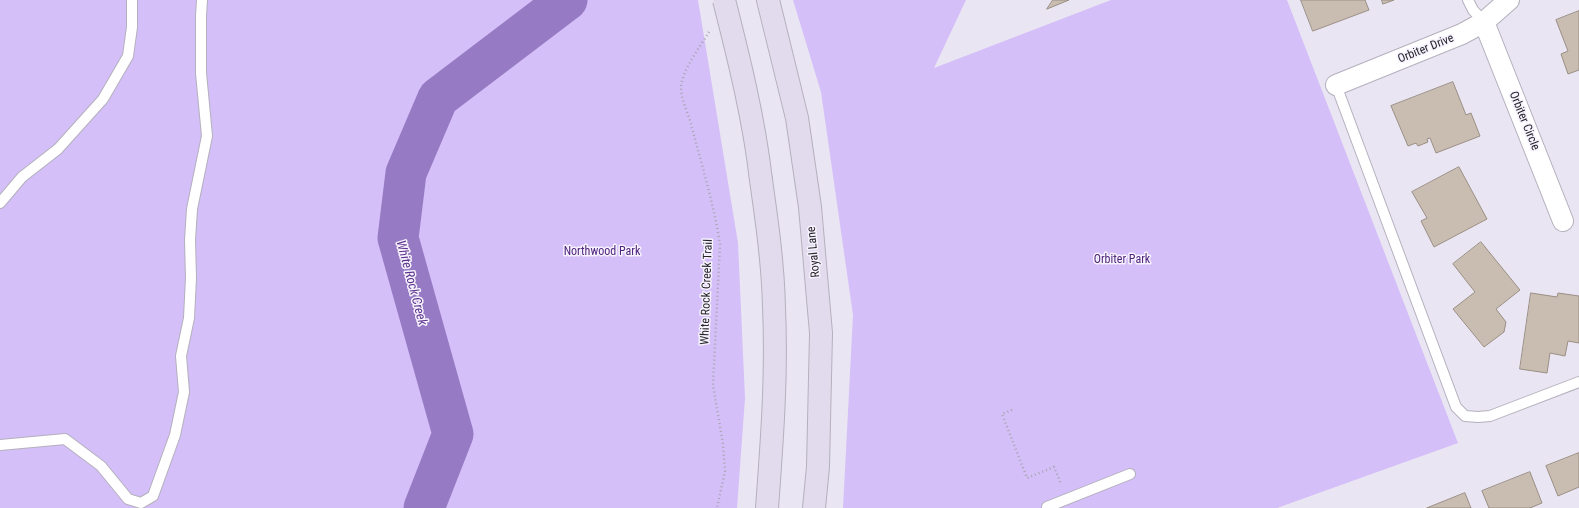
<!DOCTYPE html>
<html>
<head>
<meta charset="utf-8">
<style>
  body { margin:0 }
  canvas { display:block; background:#eae5f3 }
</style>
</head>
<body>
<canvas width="1579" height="508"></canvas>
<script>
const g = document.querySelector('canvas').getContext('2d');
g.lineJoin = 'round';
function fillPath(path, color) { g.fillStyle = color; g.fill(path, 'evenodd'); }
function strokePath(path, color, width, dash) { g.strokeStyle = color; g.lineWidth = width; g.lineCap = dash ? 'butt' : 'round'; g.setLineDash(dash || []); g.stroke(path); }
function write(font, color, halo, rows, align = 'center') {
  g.font = font + ' "Roboto Condensed",sans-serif'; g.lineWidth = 3; g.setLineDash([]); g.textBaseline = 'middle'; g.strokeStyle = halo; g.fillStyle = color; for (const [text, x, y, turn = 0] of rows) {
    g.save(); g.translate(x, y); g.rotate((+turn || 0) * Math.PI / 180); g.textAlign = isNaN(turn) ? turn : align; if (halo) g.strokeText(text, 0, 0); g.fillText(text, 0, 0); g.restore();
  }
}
const green = new Path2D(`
  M0 0H698L738 243 745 398 737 508H0Z
  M793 0H966L934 68 1111 0H1287L1458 443 1277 508H843L853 315 821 92Z`);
const river = new Path2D(`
  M424 508 453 434 398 238 406 173 438 98 567 0`);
const building = new Path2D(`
  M1053 0H1069L1047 9Z
  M1301 0H1365L1369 10 1313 31Z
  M1382 0H1394L1383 4Z
  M1579 11V70L1568 74 1561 54 1568 51 1556 20Z
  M1453 82 1466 115 1471 113 1480 136 1436 153 1430 138 1427 139 1428 142 1418 146 1416 143 1408 146 1391 106Z
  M1459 167 1487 219 1434 247 1421 221 1427 218 1412 192Z
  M1481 242 1520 290 1496 309 1506 322 1504 332 1484 347 1453 309 1475 292 1453 264Z
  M1531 293 1557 297 1558 293 1579 296V343L1568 341 1565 356 1550 353 1547 373 1520 369Z
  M1579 453V487L1558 496 1546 466Z
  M1530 472 1542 503 1530 508H1489L1482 491Z
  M1465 493 1471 508H1427Z`);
const path = new Path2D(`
  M709 32C700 47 682 70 681 87 681 101 689 114 692 128 702 166 714 205 720 244L713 385 723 444 725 471 717 508
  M1012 410 1002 414 1027 478 1054 467 1061 484`);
const lane = new Path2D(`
  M1468 0 1473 10 1484 22
  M1336 85 1456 407 1465 416 1478 417 1490 416 1579 382
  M0 203 22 177 58 149 103 99 128 56 132 27V0
  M0 445 65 439 101 466 128 499 141 503 153 496 175 435 184 392 181 356 189 318 191 278 190 240 192 209 207 136 201 73V16L202 0
  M1048 508 1047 507 1130 474`);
const street = new Path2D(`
  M1484 22 1563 221
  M1336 85 1462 34 1484 22 1509 0`);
const secondary = new Path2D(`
  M768 0 797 118 810 207 821 333 818 467 814 508
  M761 180C767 222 773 264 774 307 777 374 772 441 767 508`);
const secondaryBridge = new Path2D(`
  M724 0C739 59 754 119 761 180`);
const streetNames = [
  ["Orbiter Drive",1426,49,-22],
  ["Orbiter Circle",1524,121,68],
  ["Royal Lane",814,252,-95],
  ["White Rock Creek Trail",707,292,-88]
];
const parkNames = [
  ["Northwood Park",602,252],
  ["Orbiter Park",1122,260]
];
const waterNames = [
  ["White Rock Creek",411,283,75]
];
fillPath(green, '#d4bff8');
strokePath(river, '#977ac4', 41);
fillPath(building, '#c9bdb2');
strokePath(building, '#9a8f84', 1);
strokePath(lane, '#b4b0bd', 12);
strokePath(street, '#b4b0bd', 22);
strokePath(secondary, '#b4b0bd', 24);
strokePath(path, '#a9a5b0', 2.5, [1, 3]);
strokePath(lane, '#fff', 10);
strokePath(street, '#fff', 20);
strokePath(secondary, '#e2dbee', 22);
strokePath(secondaryBridge, '#b4b0bd', 24, []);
strokePath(secondaryBridge, '#e2dbee', 22);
write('12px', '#27252a', '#f6f2fe', streetNames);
write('12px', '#4e247c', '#f6f2fe', parkNames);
write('italic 13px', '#5c338c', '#f6f2fe', waterNames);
</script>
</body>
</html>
